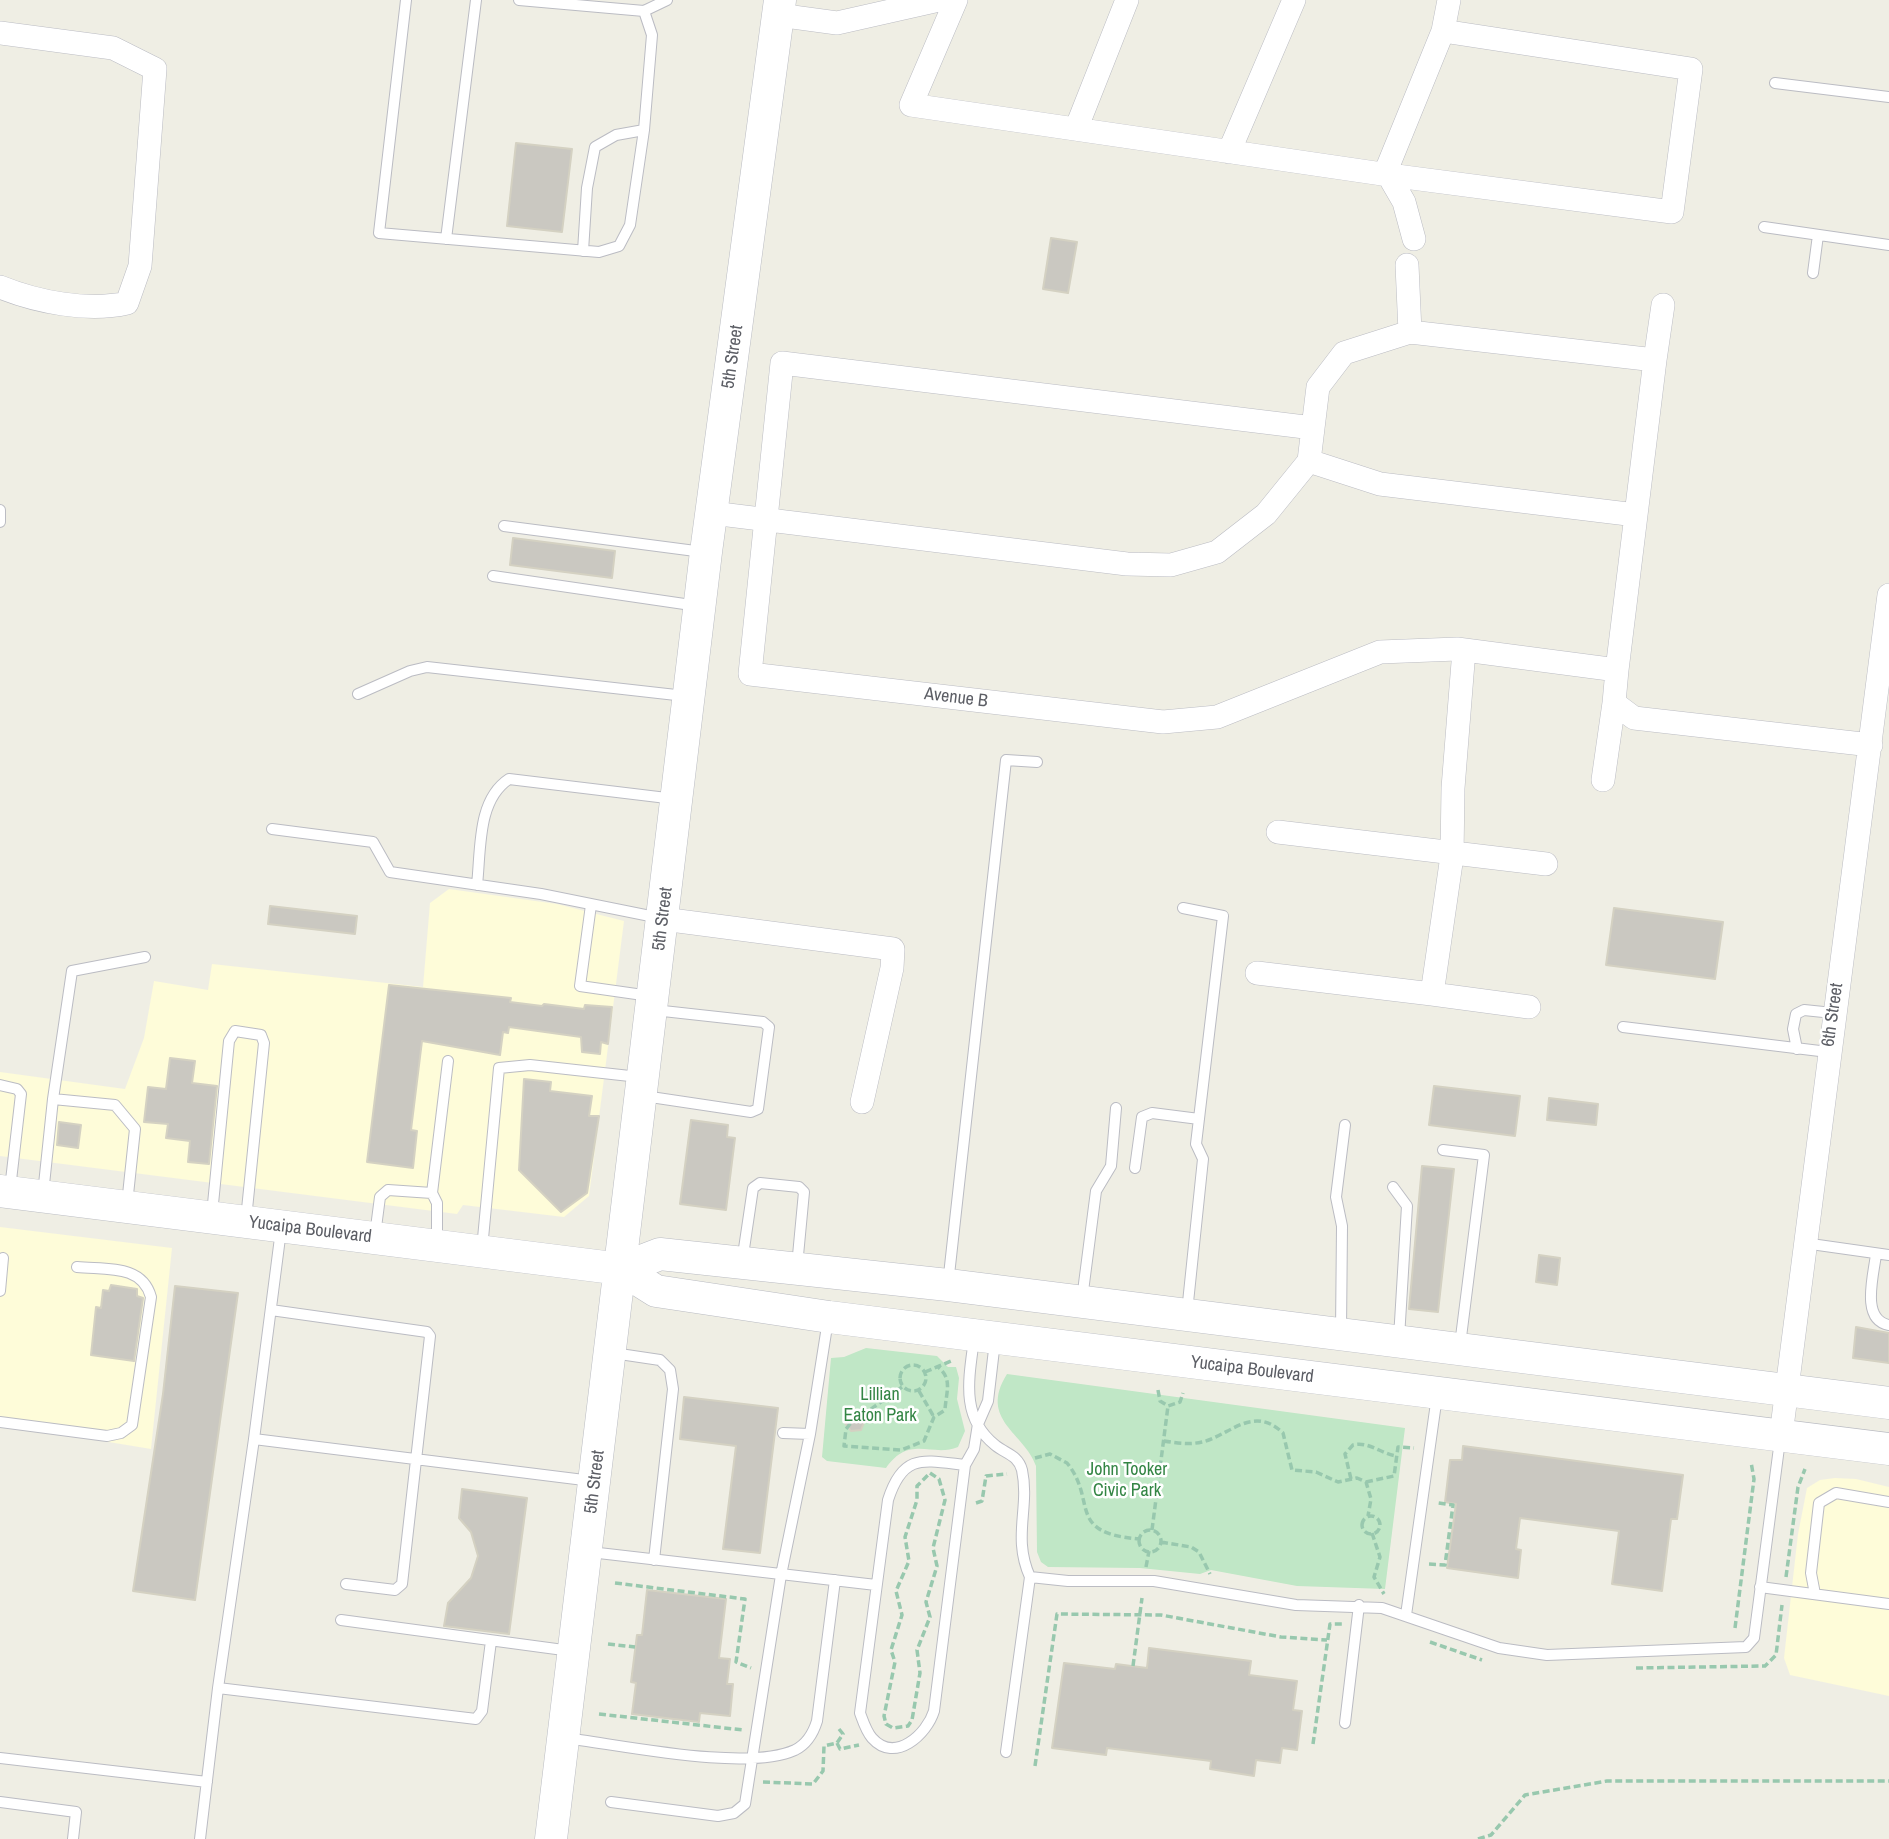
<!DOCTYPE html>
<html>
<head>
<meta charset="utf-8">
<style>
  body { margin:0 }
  canvas { display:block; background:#efeee4 }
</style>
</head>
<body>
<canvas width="1889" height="1839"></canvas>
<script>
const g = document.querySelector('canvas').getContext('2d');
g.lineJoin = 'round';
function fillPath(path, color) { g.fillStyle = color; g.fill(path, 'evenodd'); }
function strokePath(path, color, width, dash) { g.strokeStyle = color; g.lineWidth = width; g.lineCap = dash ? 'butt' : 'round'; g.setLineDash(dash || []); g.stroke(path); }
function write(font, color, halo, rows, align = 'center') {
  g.font = font + ' "Archivo Narrow",sans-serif'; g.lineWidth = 5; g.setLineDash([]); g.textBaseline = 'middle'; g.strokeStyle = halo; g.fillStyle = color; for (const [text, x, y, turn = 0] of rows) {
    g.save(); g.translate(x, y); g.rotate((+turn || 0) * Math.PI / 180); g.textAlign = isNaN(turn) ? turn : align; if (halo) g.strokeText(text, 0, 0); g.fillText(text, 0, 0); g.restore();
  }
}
const commercial = new Path2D(`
  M449 889 557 904 624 921 589 1196 564 1217 463 1205 457 1214 0 1156V1072L125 1089 144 1038 154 981 208 990 212 964 423 987 430 903Z
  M0 1227 172 1248 151 1449 0 1424Z
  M1835 1478 1856 1479 1889 1487V1696L1790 1675 1784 1658 1798 1534 1807 1488 1820 1480Z`);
const green = new Path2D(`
  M866 1348 937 1356 948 1367H956L959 1378 957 1399 965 1431 958 1447C932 1458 910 1434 886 1468L827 1461 822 1457 831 1358 844 1357Z
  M1007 1374 1405 1428 1385 1589 1297 1586 1211 1570 1200 1574 1140 1568 1048 1567 1041 1562 1037 1552 1036 1466C1025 1433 978 1420 1007 1374Z`);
const building = new Path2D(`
  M516 143 572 149 562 232 507 226Z
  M1051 238 1077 242 1068 293 1043 289Z
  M513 538 615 551 612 578 510 565Z
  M270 906 357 916 355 934 268 924Z
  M1614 908 1723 922 1715 979 1606 965Z
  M389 985 511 998 510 1002 542 1006 544 1004 584 1009 585 1005 612 1007 608 1044 601 1042 600 1054 582 1052 581 1037 509 1027 508 1033 503 1032 500 1055 422 1041 411 1130 417 1131 413 1168 367 1162Z
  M170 1058 195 1061 192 1083 217 1086 209 1164 188 1162 190 1141 166 1138 168 1124 144 1122 148 1087 166 1089Z
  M524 1079 551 1082 550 1091 592 1096 589 1116H599L587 1193 561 1212 519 1170Z
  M1434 1086 1520 1096 1515 1136 1429 1125Z
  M1549 1098 1598 1104 1596 1125 1547 1120Z
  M691 1120 728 1125 727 1137 735 1138 726 1210 680 1204Z
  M59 1122 81 1125 78 1148 57 1145Z
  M1422 1166 1454 1169 1438 1312 1409 1309Z
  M1539 1255 1560 1258 1557 1285 1536 1282Z
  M111 1285 137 1289V1296L143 1298 134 1361 91 1355 96 1307 101 1308 103 1290 109 1291Z
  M175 1286 238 1293 195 1600 133 1591 163 1394Z
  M1856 1327 1889 1333V1363L1853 1358Z
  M684 1397 778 1408 760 1553 723 1549 736 1446 680 1439Z
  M859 1412 865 1420 861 1430 851 1431 844 1422 848 1413Z
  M1463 1446 1683 1475 1677 1519H1671L1662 1591 1612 1584 1619 1531 1520 1518 1516 1549 1521 1550 1518 1578 1447 1568 1456 1504 1445 1502 1450 1460H1462Z
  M462 1489 527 1498 509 1634 444 1626 448 1603 471 1578 478 1556 471 1532 459 1518Z
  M647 1590 726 1599 719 1658 730 1659 727 1684H733L730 1716 700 1713 699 1722 632 1714 636 1683 631 1682 637 1635H642Z
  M1149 1648 1251 1661 1249 1675 1297 1681 1293 1710 1302 1711 1297 1750 1282 1748 1280 1763 1256 1760 1254 1776 1210 1769 1211 1761 1107 1748 1106 1755 1052 1748 1064 1663 1115 1669 1116 1664 1147 1668Z`);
const path = new Path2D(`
  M900 1378a13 13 0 1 1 26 0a13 13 0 1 1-26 0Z
  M925 1372 951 1361
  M902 1387 850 1424 846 1429 844 1446 901 1450 924 1441 934 1417 945 1410C946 1392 953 1379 938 1367
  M1158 1390 1160 1401 1168 1406 1180 1402 1183 1393
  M919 1391 934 1417
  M1164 1441C1176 1443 1189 1445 1202 1442 1229 1436 1253 1404 1283 1433L1292 1470 1316 1472 1338 1482 1357 1478 1366 1482 1371 1499 1368 1516
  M1035 1458 1050 1454 1067 1463C1098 1501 1065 1533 1139 1539
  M930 1473 939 1479 945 1500 933 1548 937 1566 926 1602 930 1617 917 1650 920 1673 912 1720 908 1726 893 1728 886 1724 884 1716 895 1662 891 1650 902 1615 896 1591 909 1561 905 1537 917 1500V1486Z
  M1351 1479 1345 1454 1353 1445C1369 1441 1381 1454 1397 1456
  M1366 1482 1394 1476 1398 1447 1414 1448
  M976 1503 982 1501 986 1476 1007 1474
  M1362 1525a9 9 0 1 1 18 0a9 9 0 1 1-18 0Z
  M1152 1530 1168 1406
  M1139 1541a11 11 0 1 1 22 0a11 11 0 1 1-22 0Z
  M1372 1533 1380 1557 1374 1577 1384 1594
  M1161 1542 1191 1547 1199 1552 1210 1574
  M1429 1564 1445 1565 1453 1505 1438 1503
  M1146 1567 1149 1551
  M1786 1577 1798 1487 1805 1469
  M615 1583 745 1599 736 1662 751 1668
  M1735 1628 1754 1479 1751 1462
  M1430 1642 1482 1660
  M608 1644 635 1647
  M1133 1666 1142 1598
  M1636 1668 1765 1666 1776 1655 1782 1605
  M599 1714 743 1730
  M837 1743 840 1749 859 1745
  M1313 1744 1330 1624H1344
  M1035 1766 1057 1614 1161 1615 1281 1637 1327 1640
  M763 1782 813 1784 823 1771 824 1746 837 1743 843 1734 839 1729
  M1478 1839 1491 1835 1525 1795 1607 1781H1889`);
const lane = new Path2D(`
  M406 0 379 233 599 252 619 246 630 225 644 130 652 35 644 11
  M519 0 644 11 667 0
  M1775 83 1889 97
  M1764 227 1889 245
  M446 239 476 0
  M583 251 587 188 595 147 616 135 644 130
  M1813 273 1818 235
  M0 510V522
  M504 526 703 552
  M493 576 698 606
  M358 694 410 671 427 667 685 696
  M272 829 373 842 390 872 541 894 660 918
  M477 885C481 849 477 800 509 779L675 799
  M591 905 580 986 650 996
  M1183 908 1223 916 1196 1144 1203 1159 1187 1312
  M1623 1027 1828 1052
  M1797 1049 1793 1029 1796 1014 1804 1010 1833 1013
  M0 1085 17 1089 21 1094 10 1189
  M644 1096 751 1112 758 1109 769 1027 763 1022 654 1010
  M53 1099 115 1105 135 1129 127 1204
  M1443 1150 1484 1155 1460 1345
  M1135 1168 1142 1117 1152 1113 1199 1119
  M1393 1187 1407 1206 1399 1338
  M432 1193 448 1061
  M43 1194 53 1099 72 971 145 957
  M212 1214 229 1041 235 1031 261 1035 264 1043 246 1219
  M281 1230 254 1439 592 1481
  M375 1235 380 1197 388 1190 432 1193 437 1203V1244
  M1804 1243 1889 1255
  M482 1249 499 1068 530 1065 639 1077
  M1876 1254C1874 1274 1860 1320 1889 1325
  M742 1262 753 1188 760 1183 799 1187 804 1192 797 1266
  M948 1284 1006 760 1037 762
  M0 1291 3 1258
  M1082 1299 1096 1191 1111 1166 1116 1108
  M271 1310 427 1332 430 1336 402 1584 395 1590 346 1584
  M1341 1331 1342 1226 1336 1197 1345 1125
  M974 1339C969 1378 960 1417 995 1445 1006 1454 1018 1455 1022 1470 1030 1508 1012 1537 1030 1577L1006 1752
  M613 1353 660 1360 670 1370 673 1389 654 1560
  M0 1422 107 1436 121 1433 132 1425 151 1297C142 1264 106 1270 77 1267
  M783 1433 810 1434 828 1320
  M965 1465C923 1460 903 1453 888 1500L860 1713C863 1721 866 1731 872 1738 895 1764 927 1734 934 1711L965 1465 974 1449 978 1424 988 1401 995 1341
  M590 1552 876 1585
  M1030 1577 1068 1581H1154L1296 1605 1382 1608 1499 1648 1547 1655 1746 1647 1754 1638 1780 1440
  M1760 1587 1889 1604
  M1815 1594 1811 1573 1819 1503 1836 1493 1889 1502
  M1406 1615 1437 1396
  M341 1620 571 1651
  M218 1688 476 1719 482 1711 491 1641
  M1345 1723 1359 1605
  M565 1738C622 1745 746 1772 795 1750 807 1744 813 1734 817 1721L835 1580
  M0 1758 207 1782
  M0 1802 76 1812 73 1839
  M611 1802 718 1816 734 1813 745 1804 781 1575 810 1434
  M200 1839 218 1688 254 1439`);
const street = new Path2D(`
  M956 0 911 105 1389 175 1672 212 1691 69 1443 31
  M778 15 837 23 939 0
  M0 33 113 48 155 69 140 266 127 303C88 312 37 302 0 287
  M1076 129 1127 0
  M1229 152 1294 0
  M1414 239 1404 202 1386 171 1443 31 1449 0
  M1655 360 1663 305
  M1313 428 782 363 750 674 1163 722 1217 717 1380 652 1457 649 1617 670 1655 360 1410 332
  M1309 461 1380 484 1636 515
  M712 513 1127 564 1171 565 1217 552 1266 514 1309 461 1318 387 1344 353 1410 332 1407 265
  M1464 650 1453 788 1452 856 1432 994 1529 1007
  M1617 670 1614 703 1634 718 1871 745
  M1603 780 1614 703
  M1278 832 1546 864
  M663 919 893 949 892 968 862 1102
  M1257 973 1432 994
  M1781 1435 1889 595`);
const secondary = new Path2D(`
  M0 1191 621 1269 656 1291 829 1317 1889 1449
  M621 1269 660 1254 948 1285 1889 1403
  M551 1839 706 552 780 0`);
const streetNames = [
  ["5th Street",733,357,-82],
  ["Avenue B",956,698,7],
  ["5th Street",663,919,-83],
  ["6th Street",1833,1015,-82],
  ["Yucaipa Boulevard",310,1230,7],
  ["Yucaipa Boulevard",1252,1370,7],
  ["5th Street",595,1482,-83]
];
const parkNames = [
  ["Lillian",880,1395],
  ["Eaton Park",880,1416],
  ["John Tooker",1127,1470],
  ["Civic Park",1127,1491]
];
fillPath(commercial, '#fefcd9');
fillPath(green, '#c0e7c6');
fillPath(building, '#cac8c1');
strokePath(building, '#d4d1c2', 2);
strokePath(lane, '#bbbcc3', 12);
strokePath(street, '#bbbcc3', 24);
strokePath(secondary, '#b9bbc2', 33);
strokePath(path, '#98c8ae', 3.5, [7, 3.5]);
strokePath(lane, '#fff', 10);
strokePath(street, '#fff', 23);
strokePath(secondary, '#fff', 32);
write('18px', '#5c5e65', '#fff', streetNames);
write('18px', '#338544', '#fff', parkNames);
</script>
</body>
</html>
